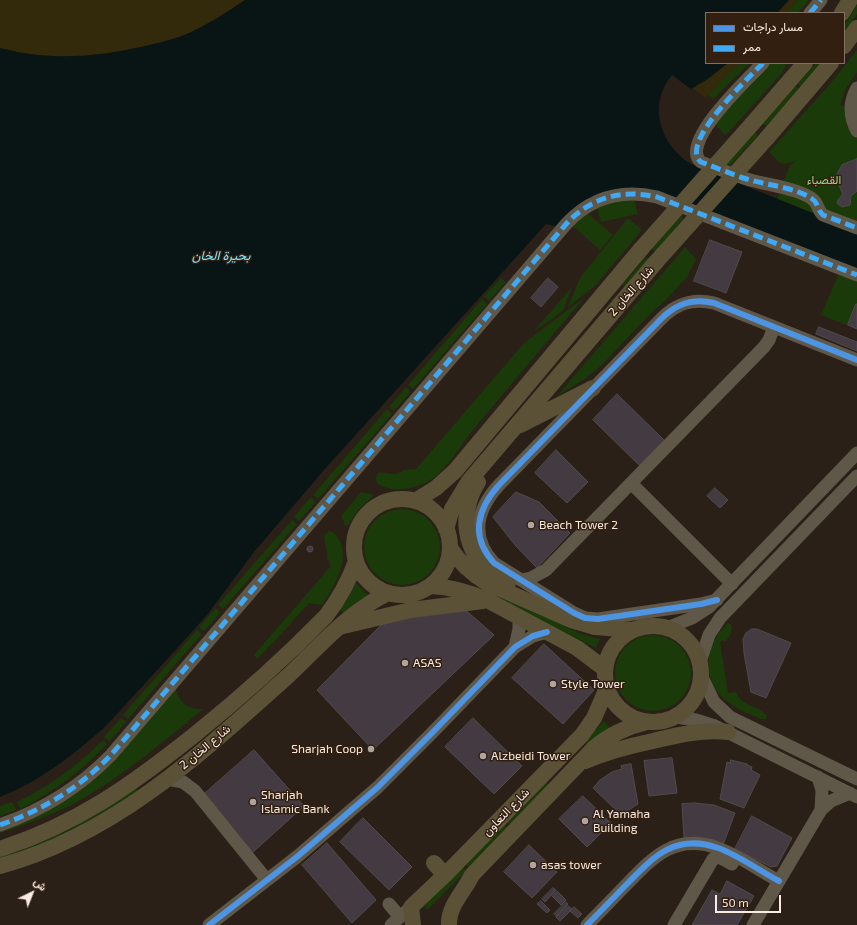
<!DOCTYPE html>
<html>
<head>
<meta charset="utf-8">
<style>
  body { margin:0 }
  #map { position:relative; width:857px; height:925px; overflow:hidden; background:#2a2018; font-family:"Exo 2",Vazirmatn,sans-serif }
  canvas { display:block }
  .legend { position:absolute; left:705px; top:12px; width:140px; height:52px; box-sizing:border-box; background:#321f10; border:1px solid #827164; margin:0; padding:5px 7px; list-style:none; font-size:12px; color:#f9ebe2 }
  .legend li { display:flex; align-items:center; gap:8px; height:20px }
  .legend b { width:20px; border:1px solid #827164 }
  .north { position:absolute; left:12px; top:873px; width:40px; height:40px; -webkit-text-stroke:3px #321f10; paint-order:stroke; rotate:43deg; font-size:11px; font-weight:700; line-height:16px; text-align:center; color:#f9ebe2 }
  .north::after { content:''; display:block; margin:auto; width:14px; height:18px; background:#f9ebe2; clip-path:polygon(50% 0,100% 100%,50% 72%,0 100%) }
  .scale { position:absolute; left:715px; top:895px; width:66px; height:18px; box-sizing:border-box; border:2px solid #f9ebe2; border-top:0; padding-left:5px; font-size:12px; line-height:14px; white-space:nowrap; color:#f9ebe2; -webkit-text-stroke:3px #321f10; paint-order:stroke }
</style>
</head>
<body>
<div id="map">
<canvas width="857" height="925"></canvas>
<ul class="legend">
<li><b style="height:5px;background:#4d94e3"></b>مسار دراجات</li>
<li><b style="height:5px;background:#3fa9f5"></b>ممر</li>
</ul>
<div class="north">ش</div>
<div class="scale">50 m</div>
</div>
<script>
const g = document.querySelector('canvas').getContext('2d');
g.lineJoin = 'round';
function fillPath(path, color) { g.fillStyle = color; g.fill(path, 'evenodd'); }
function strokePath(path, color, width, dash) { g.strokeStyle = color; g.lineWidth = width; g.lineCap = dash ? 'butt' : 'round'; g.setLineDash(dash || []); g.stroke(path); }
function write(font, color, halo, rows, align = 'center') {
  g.font = font + ' "Exo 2",Vazirmatn,sans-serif'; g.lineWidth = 3; g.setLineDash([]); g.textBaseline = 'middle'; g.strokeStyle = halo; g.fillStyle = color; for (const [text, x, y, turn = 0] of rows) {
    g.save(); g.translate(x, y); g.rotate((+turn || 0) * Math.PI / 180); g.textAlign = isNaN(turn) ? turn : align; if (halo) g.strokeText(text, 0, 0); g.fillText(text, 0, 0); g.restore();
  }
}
const green = new Path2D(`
  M798 0H809L798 13H786Z
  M857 5V14L844 33V26Z
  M857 50V72L845 90 840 106 845 105 857 139V231L777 199 789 167 796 160C779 167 782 164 769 152L830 84Z
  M740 63H750L713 99 708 95Z
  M770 63H787L782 73 726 135 715 125 732 102Z
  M816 63H822L801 87 798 84Z
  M796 86 799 89 766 126 762 123Z
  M755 132 758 135 729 167H724Z
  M633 197 638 214 601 222 596 204Z
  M584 210 613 235 600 250 572 225Z
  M681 216 684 218 655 252 652 249Z
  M627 219H629L642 230 594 287 568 307 580 278Z
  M685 247 696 259 687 277 665 301 651 313 602 365 586 378 557 396Z
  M646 257 649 259 625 287 622 285Z
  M842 266 857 272V329L821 315Z
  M501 278 506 282 489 301 484 296Z
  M572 287 563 311 533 332Z
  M585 297C548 341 510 385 473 430 460 446 449 467 432 479 417 489 394 494 378 484L376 479 377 474 380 472 393 474H397L404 470 416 469 524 343Z
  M482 299 487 304 413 389 408 385Z
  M406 387 411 392 394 411 389 407Z
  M387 409 392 414 318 499 313 495Z
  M361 492 374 495 359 509 348 525 346 526 341 516Z
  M311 497 316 502 299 521 294 517Z
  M364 547a38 38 0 1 1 76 0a38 38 0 1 1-76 0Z
  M292 520 297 524 223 609 218 605Z
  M329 531C335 532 337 536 340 541 349 563 334 587 322 605L309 603 282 633 257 659 254 655 330 567 329 560 327 559C329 548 322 542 325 534Z
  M356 583 368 595 355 603 343 613 340 610 347 600Z
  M506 597 581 634 600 639 596 648 503 601Z
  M216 608 220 613 204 631 199 627Z
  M729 623 732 626 731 634 725 642 722 640 720 642 728 693 736 692C741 707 759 705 767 716L766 719H761C751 714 737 710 728 702 700 681 704 647 727 624Z
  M197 630 202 634 128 719 123 715Z
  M615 673a38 38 0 1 1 76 0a38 38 0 1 1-76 0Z
  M176 688C178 703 189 710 203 709 165 740 127 773 84 798 58 813 29 823 0 833V827L59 803Z
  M121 718 126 722 109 742 104 737Z
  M604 721 611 729 589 746 585 742Z
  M103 740 107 744C82 771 53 792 20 809L17 802C50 786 77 766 103 740Z
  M546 782 550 786 512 826 508 822Z
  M136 788 139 793 78 830 0 861V856C18 849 38 843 56 836 84 823 111 806 136 788Z
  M12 802 16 810 0 816V806Z
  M505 825 509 828 469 868 465 864Z
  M463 867 466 871 427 910 424 906Z`);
const sand = new Path2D(`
  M0 0H245C227 12 209 24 189 33 173 40 154 44 136 48 90 58 46 60 0 48Z
  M789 0H798L786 13H777Z
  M728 63H740L705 98 693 88 711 77Z`);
const water = new Path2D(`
  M245 0H789L777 13H706V63H728L706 80 691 89 672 75C647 105 660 145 691 164L857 231V272L626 191 558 227 546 224 324 470 254 552 207 615 182 643 105 727 79 749 58 765 35 780 16 790 0 797V48C46 60 90 58 136 48 154 44 173 40 189 33 209 24 227 12 245 0Z`);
const building = new Path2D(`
  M857 159V191L851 196 850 205 842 207 837 203 838 200 843 194 837 181 836 176 842 165Z
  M710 240 742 252 726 293 694 281Z
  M548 278 558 287 541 307 531 298Z
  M856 304H857V329L848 325Z
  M819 327 857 342V351L816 334Z
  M617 394 666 442 641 467 593 420Z
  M556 450 588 482 567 503 535 473Z
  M715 488 728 500 720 508 707 496Z
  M516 492 539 502 570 533 537 568 515 545 493 517Z
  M307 549a3 3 0 1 1 6 0a3 3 0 1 1-6 0Z
  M461 606 494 635 373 750 317 690 381 625 410 616Z
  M752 629H757L791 643 766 698 751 692 744 653 743 639 746 633Z
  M544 644 594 690 563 724 512 678Z
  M473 718 522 766 494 794 445 747Z
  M254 750 304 806 252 853 201 797Z
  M672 758 677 793 649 796 644 761Z
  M731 760 747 764V765L752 767 751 770 760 775 744 808 720 799 727 762 730 763Z
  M631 764 638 804 621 815 593 788 600 780 612 772 622 769 621 766Z
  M583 796 611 823 587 847 559 819Z
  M695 803 714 805 735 813 723 845 684 838 682 804Z
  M752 816 792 838 777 866 771 867 735 849Z
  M363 818 412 867 389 890 340 842Z
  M327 843 376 900 352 923 302 865Z
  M529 845 557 872 532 898 504 872Z
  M727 881 754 896 737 925H692L712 890 720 894Z
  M553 888 556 890 545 902 542 899Z
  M557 891 566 900 561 905 552 896Z
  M541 901 550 910 547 913 537 904Z
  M566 902 568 904 557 916 554 914Z
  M568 906 572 909 560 921 556 917Z
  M574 907 582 914 578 918 570 911Z`);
const minor = new Path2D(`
  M810 13 821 0
  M763 63C750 77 678 143 701 162 717 168 733 175 750 180 768 185 796 188 811 198 819 203 817 210 823 215L857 228
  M857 88C849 102 849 116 857 131
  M631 483 732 584
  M521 580 531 578 546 570 764 347 769 340 774 327
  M717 600 701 604 598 619 585 618 574 613 494 563C470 537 477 509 499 485L662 318C677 303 693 298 714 303L857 360
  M667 628 692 618 709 607 857 453
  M515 647 519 629V617
  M700 662 709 635 720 618 857 476
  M702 677 714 702 730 717 857 779
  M676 717 696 720 715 726 857 797
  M818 777 822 790 821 810
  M167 779 183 782 195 791 267 880
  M0 825C43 810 79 788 111 755L567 223C592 197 622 189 657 197L857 275
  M389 904 400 917
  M209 925 298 856 378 787 431 734 515 647 533 636 547 632
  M391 925 411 907
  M587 925C601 911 614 897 628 883 654 856 676 833 718 848 738 855 760 871 779 881
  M674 925 713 859 719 857 732 864
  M753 925 821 810 831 801 850 793`);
const major = new Path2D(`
  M842 13 850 0
  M844 46 857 28
  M752 124 805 63
  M767 138 831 63
  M520 425 593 388
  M478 482C461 509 462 544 485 567 492 574 500 578 508 583
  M354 547a48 48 0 1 1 96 0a48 48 0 1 1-96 0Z
  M415 501 436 488 455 471 641 249
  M446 529 452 509 469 481 656 262
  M450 548C460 563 472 574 487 583L571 620 595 627 633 630
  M431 586C451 587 469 592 487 600L577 648 605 669
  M605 674a48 48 0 1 1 96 0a48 48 0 1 1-96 0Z
  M343 626 411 610 483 601
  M585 761C607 752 629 746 653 741 678 735 702 729 728 732
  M0 849C77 824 130 786 193 736 239 699 284 659 326 616 339 599 349 581 356 561
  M434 863 445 875
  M0 866C114 835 202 753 288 676 320 646 347 613 388 593
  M413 925 411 907 445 875 582 735 594 718 607 688
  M449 925C448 906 464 892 472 875L594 748C610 734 626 727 647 722`);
const majorBridge = new Path2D(`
  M641 249 752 124
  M656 262 767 138`);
const quiet = new Path2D(`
  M810 13 821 0
  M763 63C750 77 678 143 701 162 717 168 733 175 750 180 768 185 796 188 811 198 819 203 817 210 823 215L857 228
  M0 825C43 810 79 788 111 755L567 223C592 197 622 189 657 197L857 275`);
const cycleway = new Path2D(`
  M717 600 701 604 598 619 585 618 574 613 494 563C470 537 477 509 499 485L662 318C677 303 693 298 714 303L857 360
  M209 925 298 856 378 787 431 734 515 647 533 636 547 632
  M587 925C601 911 614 897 628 883 654 856 676 833 718 848 738 855 760 871 779 881`);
const markers = [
  [531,525,4,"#b1a49b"],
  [405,663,4,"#b1a49b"],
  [553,684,4,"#b1a49b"],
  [371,749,4,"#b1a49b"],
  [483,756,4,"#b1a49b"],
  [253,802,4,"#b1a49b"],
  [585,821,4,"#b1a49b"],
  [533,865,4,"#b1a49b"]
];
const parkNames = [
  ["القصباء",824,180]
];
const streetNames = [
  ["شارع الخان 2",631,291,-49],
  ["شارع الخان 2",205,747,-40],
  ["شارع التعاون",506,812,-46]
];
const poiNames = [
  ["Beach Tower 2",539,525],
  ["ASAS",413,663],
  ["Style Tower",561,684],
  ["Sharjah Coop",363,749,"right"],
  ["Alzbeidi Tower",491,756],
  ["Sharjah",261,795],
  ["Islamic Bank",261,809],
  ["Al Yamaha",593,814],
  ["Building",593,828],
  ["asas tower",541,865]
];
const waterNames = [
  ["بحيرة الخان",221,256]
];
fillPath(green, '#1a3a0a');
fillPath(sand, '#322a0b');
fillPath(water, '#091415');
fillPath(building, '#443b42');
strokePath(building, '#504a4b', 1);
strokePath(minor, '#5f5748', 13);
strokePath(major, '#5a5137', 16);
strokePath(majorBridge, '#5a5137', 16);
strokePath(quiet, '#3fa9f5', 5, [10, 5]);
strokePath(cycleway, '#4d94e3', 6);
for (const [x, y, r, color] of markers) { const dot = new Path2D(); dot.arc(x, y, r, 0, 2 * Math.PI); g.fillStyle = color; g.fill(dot); strokePath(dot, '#321f10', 1.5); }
write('12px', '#97d483', '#321f10', parkNames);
write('12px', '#f9ebe2', '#321f10', streetNames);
write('12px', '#f9ebe2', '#321f10', poiNames, 'left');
write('italic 13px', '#7be2f8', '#321f10', waterNames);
</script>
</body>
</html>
